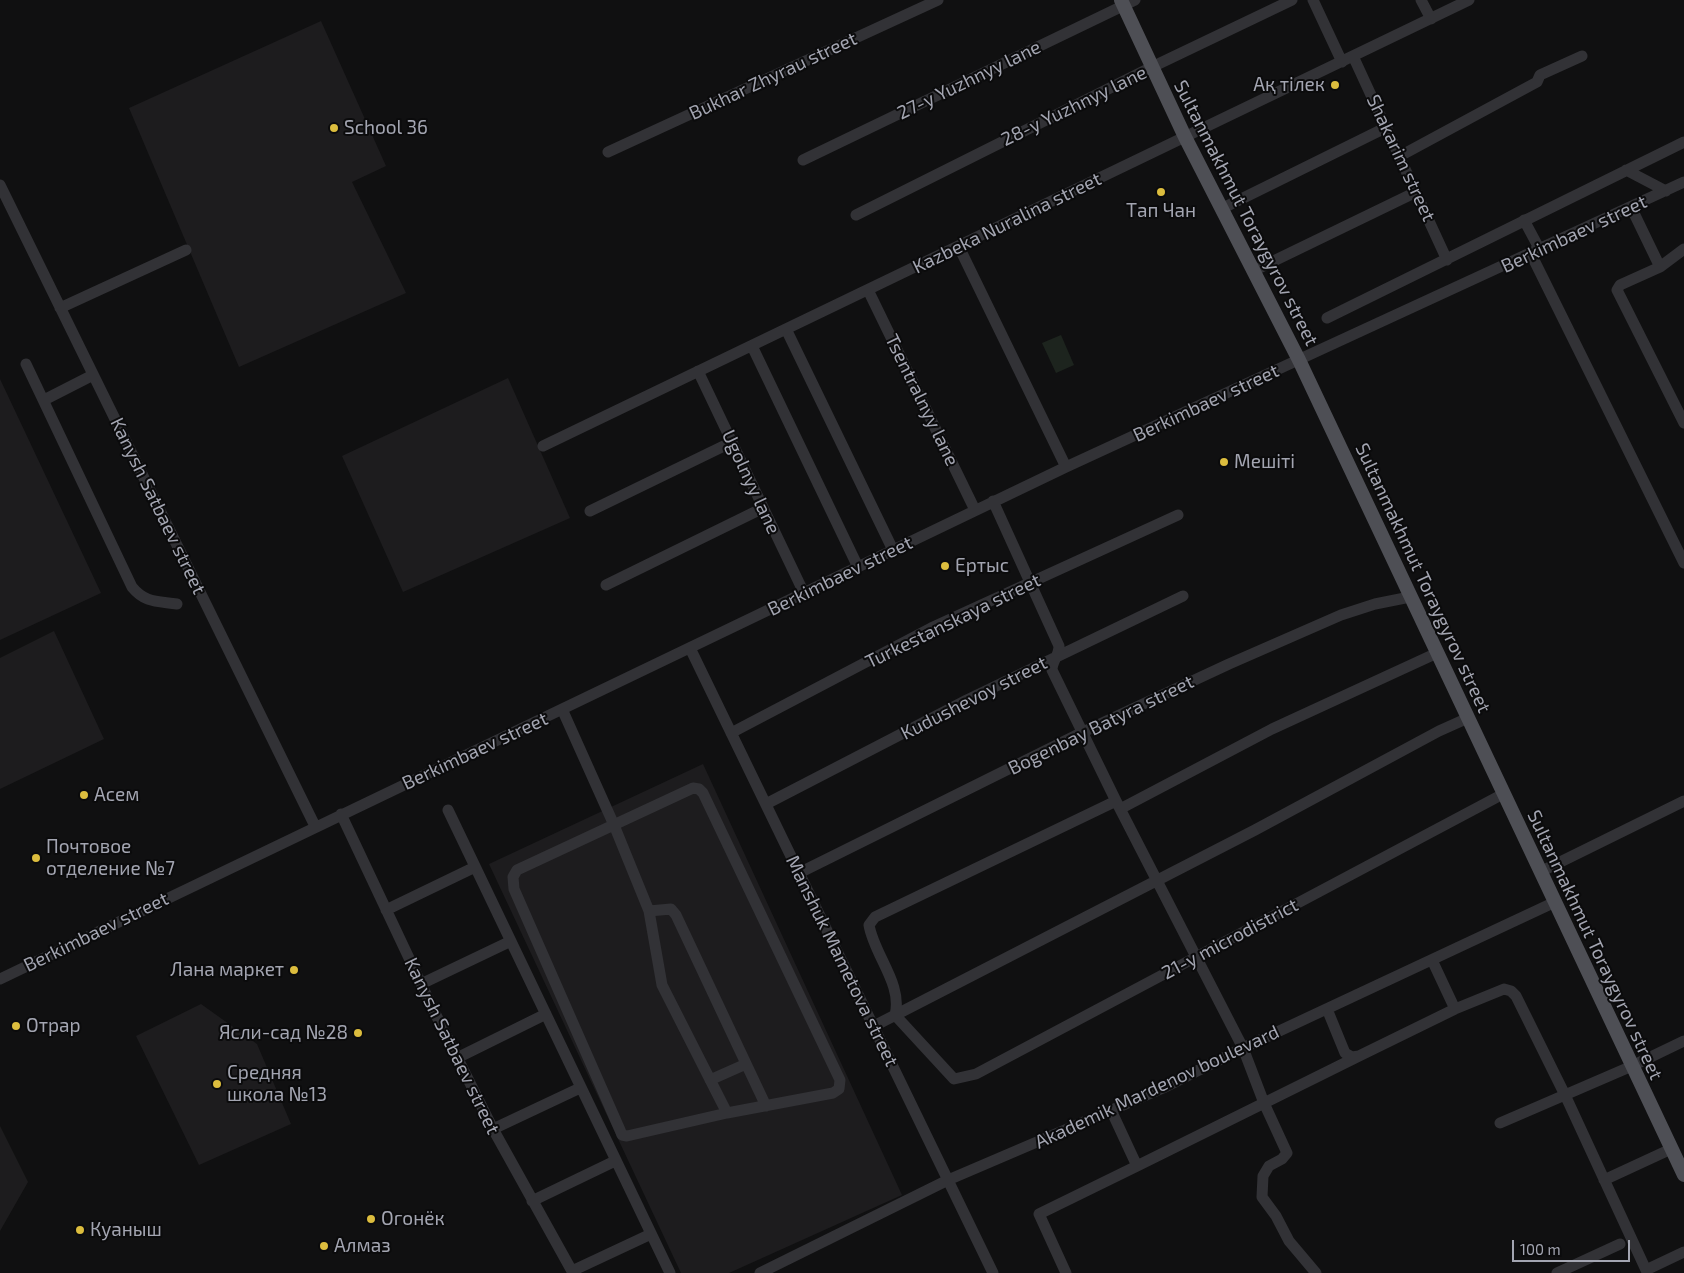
<!DOCTYPE html>
<html>
<head>
<meta charset="utf-8">
<style>
  body { margin:0 }
  #map { position:relative; width:1684px; height:1273px; overflow:hidden; background:#101011; font-family:"Exo 2",sans-serif }
  canvas { display:block }
  .scale { position:absolute; left:1512px; top:1240px; width:118px; height:22px; box-sizing:border-box; border:2px solid #a3a5b1; border-top:0; padding-left:6px; font-size:15px; line-height:18px; white-space:nowrap; color:#a3a5b1; -webkit-text-stroke:4px #0b0b0c; paint-order:stroke }
</style>
</head>
<body>
<div id="map">
<canvas width="1684" height="1273"></canvas>
<div class="scale">100 m</div>
</div>
<script>
const g = document.querySelector('canvas').getContext('2d');
g.lineJoin = 'round';
function fillPath(path, color) { g.fillStyle = color; g.fill(path, 'evenodd'); }
function strokePath(path, color, width, dash) { g.strokeStyle = color; g.lineWidth = width; g.lineCap = dash ? 'butt' : 'round'; g.setLineDash(dash || []); g.stroke(path); }
function write(font, color, halo, rows, align = 'center') {
  g.font = font + ' "Exo 2",sans-serif'; g.lineWidth = 4; g.setLineDash([]); g.textBaseline = 'middle'; g.strokeStyle = halo; g.fillStyle = color; for (const [text, x, y, turn = 0] of rows) {
    g.save(); g.translate(x, y); g.rotate((+turn || 0) * Math.PI / 180); g.textAlign = isNaN(turn) ? turn : align; if (halo) g.strokeText(text, 0, 0); g.fillText(text, 0, 0); g.restore();
  }
}
const built = new Path2D(`
  M321 21 386 166 352 182 406 293 239 367 129 108Z
  M508 378 570 518 403 592 342 456Z
  M0 379 101 593 0 640Z
  M54 631 104 739 0 789V658Z
  M703 764 902 1195 729 1273H681L489 864Z
  M201 1004 257 1044 291 1124 199 1165 136 1036Z
  M0 1126 28 1182 0 1231Z`);
const green = new Path2D(`
  M1061 335 1074 365 1056 373 1042 343Z`);
const minor = new Path2D(`
  M1313 0 1342 62
  M1421 0 1431 19
  M1353 56 1447 260
  M608 152 938 0
  M1400 156 1537 82 1540 75 1582 56
  M803 160 1135 0
  M1626 170 1666 191
  M0 185 315 826
  M1631 207 1660 267
  M1221 209 1387 127
  M856 215 1152 67 1292 0
  M1524 220 1540 250
  M959 247 1066 467
  M1684 249 1660 267 1620 285 1617 290 1684 423
  M1531 254 1684 563
  M1253 271 1416 192
  M868 290 975 510
  M60 308 186 250
  M1327 318 1684 142
  M786 329 893 550
  M752 346 858 567
  M26 364 132 587C145 603 157 601 177 604
  M698 371 804 593
  M44 400 93 375
  M543 446 1469 0
  M993 501 1059 646C1059 656 1052 661 1052 670L1116 801 1243 1048 1264 1103 1287 1153 1282 1159 1269 1166 1263 1176 1262 1197 1276 1216 1289 1241 1316 1273
  M590 511 732 442
  M606 585 763 508
  M690 648 993 1273
  M562 709 614 825 649 911 662 985 727 1113
  M731 733 931 628 1178 515
  M693 788 699 789 703 793 840 1080 839 1089 833 1093 727 1113 627 1136 622 1135 620 1130 514 889 513 877 517 870Z
  M1116 801 875 917 869 925C874 955 903 984 895 1015L954 1079 976 1074 1503 794
  M766 804 967 700 1183 596
  M1120 809 1272 729 1437 653
  M448 810 670 1273
  M341 814 434 1011 493 1129 573 1273
  M1540 872 1684 801
  M799 873 1083 732 1229 664 1341 615 1375 604 1410 597
  M386 910 475 867
  M649 911 671 909 676 915 766 1106
  M1432 960 1455 1009
  M0 979 1066 467 1684 182
  M421 984 511 941
  M1327 1009 1345 1053 1352 1057 1359 1056 1455 1009 1504 989 1511 991 1516 996 1566 1097 1646 1270 1684 1252
  M874 1026 1255 830 1439 731 1468 718
  M457 1058 546 1014
  M710 1080 746 1064
  M1500 1123 1632 1066 1684 1041
  M493 1129 580 1088
  M1137 1166 1359 1056
  M1604 1180 1671 1149
  M532 1201 615 1161
  M572 1271 651 1234
  M760 1273 948 1180 1163 1088 1243 1048 1555 902
  M1066 1273 1039 1214 1137 1166 1111 1110
  M1557 1273 1620 1244`);
const major = new Path2D(`
  M1121 0 1185 137 1299 360 1684 1175`);
const markers = [
  [1335,85,5,"#dcbd3e"],
  [334,128,5,"#dcbd3e"],
  [1161,192,5,"#dcbd3e"],
  [1224,462,5,"#dcbd3e"],
  [945,566,5,"#dcbd3e"],
  [84,795,5,"#dcbd3e"],
  [36,858,5,"#dcbd3e"],
  [294,970,5,"#dcbd3e"],
  [16,1026,5,"#dcbd3e"],
  [358,1033,5,"#dcbd3e"],
  [217,1084,5,"#dcbd3e"],
  [371,1219,5,"#dcbd3e"],
  [80,1230,5,"#dcbd3e"],
  [324,1246,5,"#dcbd3e"]
];
const streetNames = [
  ["Bukhar Zhyrau street",773,76,-25],
  ["27-y Yuzhnyy lane",969,80,-26],
  ["28-y Yuzhnyy lane",1074,106,-26],
  ["Shakarim street",1401,158,65],
  ["Sultanmakhmut Toraygyrov street",1246,213,63],
  ["Kazbeka Nuralina street",1007,223,-26],
  ["Berkimbaev street",1574,234,-25],
  ["Tsentralnyy lane",922,400,64],
  ["Berkimbaev street",1206,403,-25],
  ["Ugolnyy lane",751,482,65],
  ["Kanysh Satbaev street",158,506,64],
  ["Berkimbaev street",840,576,-26],
  ["Sultanmakhmut Toraygyrov street",1423,578,65],
  ["Turkestanskaya street",953,621,-26],
  ["Kudushevoy street",974,698,-27],
  ["Bogenbay Batyra street",1101,725,-26],
  ["Berkimbaev street",475,751,-25],
  ["Berkimbaev street",96,932,-26],
  ["21-y microdistrict",1230,939,-28],
  ["Sultanmakhmut Toraygyrov street",1595,945,65],
  ["Manshuk Mametova street",842,961,64],
  ["Kanysh Satbaev street",452,1046,64],
  ["Akademik Mardenov boulevard",1157,1087,-25]
];
const poiNames = [
  ["Ақ тілек",1325,85,"right"],
  ["School 36",344,128],
  ["Тап Чан",1161,211,"center"],
  ["Мешіті",1234,462],
  ["Ертыс",955,566],
  ["Асем",94,795],
  ["Почтовое",46,847],
  ["отделение №7",46,869],
  ["Лана маркет",284,970,"right"],
  ["Отрар",26,1026],
  ["Ясли-сад №28",348,1033,"right"],
  ["Средняя",227,1073],
  ["школа №13",227,1095],
  ["Огонёк",381,1219],
  ["Куаныш",90,1230],
  ["Алмаз",334,1246]
];
fillPath(built, '#1d1c1e');
fillPath(green, '#1d241e');
strokePath(minor, '#323236', 11);
strokePath(major, '#4e4f55', 14);
for (const [x, y, r, color] of markers) { const dot = new Path2D(); dot.arc(x, y, r, 0, 2 * Math.PI); g.fillStyle = color; g.fill(dot); strokePath(dot, '#0b0b0c', 2); }
write('19px', '#a3a5b1', '#0b0b0c', streetNames);
write('19px', '#a3a5b1', '#0b0b0c', poiNames, 'left');
</script>
</body>
</html>
